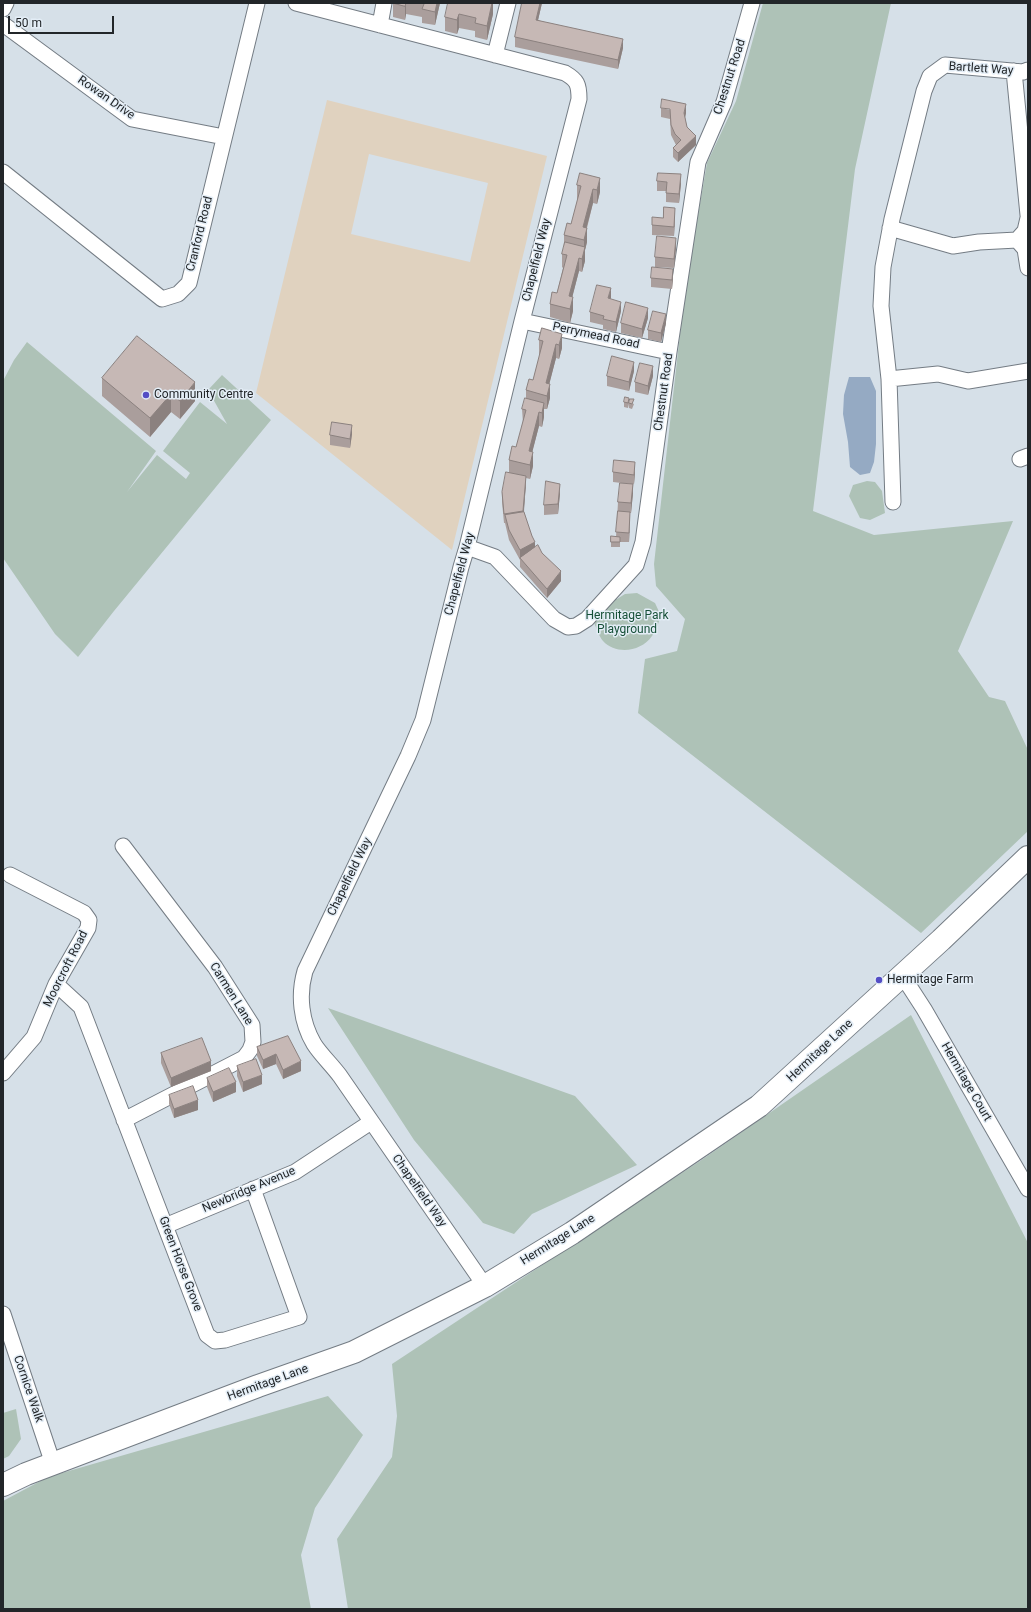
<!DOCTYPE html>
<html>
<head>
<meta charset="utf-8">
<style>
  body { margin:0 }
  #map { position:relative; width:1031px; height:1612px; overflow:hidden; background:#d6e0e8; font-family:Roboto,sans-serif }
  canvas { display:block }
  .frame { position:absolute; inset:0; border:4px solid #222629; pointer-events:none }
  .scale { position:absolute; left:8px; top:16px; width:106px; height:18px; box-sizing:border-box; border:2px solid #222629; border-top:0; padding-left:5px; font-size:12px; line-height:14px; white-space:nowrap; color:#222629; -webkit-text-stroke:3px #e3edf6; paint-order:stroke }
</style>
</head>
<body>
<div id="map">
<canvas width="1031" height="1612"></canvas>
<div class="frame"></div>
<div class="scale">50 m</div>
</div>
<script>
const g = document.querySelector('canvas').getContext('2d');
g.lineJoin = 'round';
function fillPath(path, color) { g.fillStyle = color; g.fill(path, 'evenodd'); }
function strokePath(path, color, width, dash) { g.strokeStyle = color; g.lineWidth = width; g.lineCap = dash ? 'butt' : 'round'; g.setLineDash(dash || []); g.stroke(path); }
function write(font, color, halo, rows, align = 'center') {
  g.font = font + ' Roboto,sans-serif'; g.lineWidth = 3; g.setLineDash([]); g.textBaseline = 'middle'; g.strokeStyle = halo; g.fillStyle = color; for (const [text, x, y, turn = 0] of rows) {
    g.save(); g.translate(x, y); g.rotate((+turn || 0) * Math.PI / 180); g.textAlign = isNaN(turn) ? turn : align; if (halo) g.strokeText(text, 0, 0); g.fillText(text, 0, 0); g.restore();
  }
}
const industrial = new Path2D(`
  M327 100 547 156 452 550 256 393ZM369 154 488 183 470 262 351 234Z`);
const green = new Path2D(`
  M763 3H891L855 169 813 511 874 535 1013 521 958 651 989 697 1005 701 1028 750V831L921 933 638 713 645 659 677 651 685 619 656 586 654 564 685 290 707 163 736 101Z
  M27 342 156 451 127 492 157 455 186 479 190 473 163 451 200 402 227 424 208 390 222 375 271 420 114 611 78 657 55 634 3 558V381L14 360Z
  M867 481 875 482 882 491 885 513 870 520 860 518 849 496 853 485Z
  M637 593 655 603 661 616C658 623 657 630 652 636 641 652 616 655 603 641 598 635 597 628 593 621L612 599H617L625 594Z
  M328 1008 575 1096 637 1165 532 1214 514 1234 483 1223 414 1140Z
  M911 1015 1028 1243V1609H348L337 1539 392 1457 397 1416 392 1364 700 1161Z
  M328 1396 363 1435 315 1508 301 1555 311 1609H3V1501L48 1477Z
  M16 1409 21 1439 9 1456 3 1459V1413Z`);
const water = new Path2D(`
  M849 377H870L876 391V444L874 462 870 473 860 475 850 467 848 442 843 414 844 395Z`);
const street = new Path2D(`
  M296 3 565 73C577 80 579 84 579 99L522 321 467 547 461 567 423 720 408 756 305 971C298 995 301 1022 314 1044 321 1055 332 1065 340 1076L485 1286
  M3 9 6 3
  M3 24 132 119 224 137
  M380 25 384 3
  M495 55 508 3
  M1014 71 1028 215
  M3 172 162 299 178 294 189 283 257 3
  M890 228 953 246 979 242 1017 240 1025 249 1028 268
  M1017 240 1025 231 1028 218
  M522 321 669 352
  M889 379 938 374 968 381 1028 371
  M1020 459 1028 456
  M893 502 889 379 881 306 883 267 892 219 924 91 930 76 945 65 1023 72 1028 70
  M467 547 495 557 554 619 568 627 576 626 587 619 636 565 643 542 669 352 698 162 724 102 752 3
  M123 846 215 967 252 1025 253 1042 250 1050 244 1058 124 1120
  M902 975 924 1009 1028 1189
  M56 984 81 1007 207 1335 215 1341 225 1340 299 1317 253 1189
  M3 1073 34 1037 56 984 88 928 89 920 84 913 10 875
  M165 1226 295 1172 371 1122
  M3 1314 53 1464`);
const secondary = new Path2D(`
  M3 1485 26 1474 258 1386 354 1352 485 1286 572 1233 759 1106 941 940 1028 857`);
const wall = new Path2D(`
  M393 3H440L435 25 422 23V17L406 14 405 20 393 17Z
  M475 3H493V14L487 40 475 37V31L459 28 457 34 445 31V17Z
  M522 3H542L538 20 623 48 618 69 515 47V37Z
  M661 108 686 113 685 117 687 127 696 145 678 162 673 157V148L676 145 671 135 670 119 661 117Z
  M580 173 600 192 597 204 593 203 587 228V242L585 250V261L582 272 579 271 572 297 573 311 570 323 550 317V304L557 293 563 268 562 267V254L564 247V235L571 224 578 199H577V185Z
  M657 181 681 183 679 203 666 202V191H657Z
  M675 217 674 236 652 235V225Z
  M676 247 674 268 655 267V257Z
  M651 278H673L672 289 651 287Z
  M611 298 610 299 621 311 616 332 603 329V325L590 322V312Z
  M648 318 642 338 621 333V323Z
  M666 323 661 342 648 339V330Z
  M542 328 562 348 559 359 556 358 549 384 550 398 547 409H544V417L542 427 539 426 532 452 533 466 530 479 526 478 524 512 535 547 542 553 561 581 547 598 520 567V560L509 540 505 523H504L502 502V492L509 472V460L516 447 523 423 522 409 526 399V390L533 380 540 355 539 354V340Z
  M137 336 195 401 180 419 171 412 150 437 102 396V378Z
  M634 371 629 391 607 386V376Z
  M653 376 648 395 635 392V382Z
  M624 402H629L634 404 632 409 629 408V404L628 408 624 407Z
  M352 434 350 448 330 445V435Z
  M613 472H635L634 484H633V493L631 513H630L629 542H620V547H611V536L616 537 618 502 630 484 613 482Z
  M560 493 558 514 544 515V505Z
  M288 1036 301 1071 283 1079 276 1064 263 1069 257 1056V1047Z
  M161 1053 211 1071 171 1087 161 1063Z
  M237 1066 262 1084 243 1092 237 1076Z
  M207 1078 236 1092 213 1102 207 1087Z
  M169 1095 198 1110 174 1118 169 1104Z`);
const shadedWall = new Path2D(`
  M406 3V14L405 20V6Z
  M437 3H440L435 25V12Z
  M492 3H493V14L487 40V26Z
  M540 3H542L536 29V20Z
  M459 14V28L457 34V20Z
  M623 39V48L618 69V60Z
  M686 104V113L684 122V113Z
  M696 136V145L678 162V153Z
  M681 174V183L679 203V194Z
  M600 178V192L597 204V190Z
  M593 189V203L583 241V227Z
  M675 208V217L674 236V227Z
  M587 228V242L585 250V261L582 272V259L584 251V240Z
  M676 238V247L674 268V259Z
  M579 258V271L569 310V296Z
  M673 269V278L672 289V280Z
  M611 288V298L608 308V298Z
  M573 297V311L570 323V309Z
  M621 302V311L616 332V322Z
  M648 308V318L642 338V329Z
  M666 314V323L661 342V333Z
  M562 334V348L559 359V345Z
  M556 344V358L546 397V383Z
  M634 362V371L629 391V382Z
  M653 366V376L648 395V386Z
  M195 382V401L180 419V401Z
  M550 384V398L547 409V396Z
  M171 394V412L150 437V418Z
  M544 403V417L542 427V413Z
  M539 412V426L529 465V451Z
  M352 425V434L350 448V439Z
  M533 452V466L530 479V465Z
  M635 462V472L634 484V475Z
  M526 476V485L523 520V511Z
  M560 484V493L558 514V504Z
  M633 484V493L631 513V503Z
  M630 512V522L629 542V533Z
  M535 542V551L520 558V560V550Z
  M561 571V581L547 598V589Z
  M276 1054V1064L263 1069V1060Z
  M211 1061V1071L171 1087V1078Z
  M301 1061V1071L283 1079V1070Z
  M262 1075V1084L243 1092V1082Z
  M236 1082V1092L213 1102V1092Z
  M198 1100V1110L174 1118V1109Z`);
const building = new Path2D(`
  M393 3H406L405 6Z
  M420 3H437L435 12 422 9 424 4Z
  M448 3H492L487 26 475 23 476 18 459 14 457 20 445 17Z
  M522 3H540L536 20 623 39 618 60 515 37Z
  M662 99 686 104 684 113 687 127 696 136 678 153 673 148 681 140 675 134 671 125 670 109 661 108Z
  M580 173 600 178 597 190 593 189 583 227 587 228 584 240 564 235 567 223 571 224 581 186 577 185Z
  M658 173 681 174 679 194 666 193 667 182 657 181Z
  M664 207 675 208 674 227 652 225V217L663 218Z
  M657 236 676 238 674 259 655 257Z
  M565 242 585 247 582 259 579 258 569 296 573 297 570 309 550 304 552 292 557 293 567 255 562 254Z
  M652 267 673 269 672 280 651 278Z
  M597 285 611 288 608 298 621 302 616 322 603 319 604 316 590 312Z
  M626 302 648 308 642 329 621 323Z
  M653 311 666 314 661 333 648 330Z
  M542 328 562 334 559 345 556 344 546 383 550 384 547 396 526 390 529 379 533 380 543 341 539 340Z
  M137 336 195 382 180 401 171 394 150 418 102 378Z
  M612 356 634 362 629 382 607 376Z
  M640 363 653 366 648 386 635 382Z
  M625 397 629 398 628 403 624 402Z
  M525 398 544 403 542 413 539 412 529 451 533 452 530 465 509 460 512 446 516 447 526 410 522 409Z
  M630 399H634L632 404 629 403Z
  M332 422 352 425 350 439 330 435Z
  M614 460 635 462 634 475 613 472Z
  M506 472 526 476 523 511 504 514 502 492Z
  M546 481 560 484 558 504 544 505Z
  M620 483 633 484 631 503 618 502Z
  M618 511 630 512 629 533 616 532Z
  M524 512 532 536 535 542 520 550 509 530 505 515Z
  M611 536 620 537V542H611Z
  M538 545 542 553 561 571 547 589 520 558Z
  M288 1036 301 1061 283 1070 276 1054 263 1060 257 1047Z
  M202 1038 211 1061 171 1078 161 1053Z
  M256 1059 262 1075 243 1082 237 1066Z
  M229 1068 236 1082 213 1092 207 1078Z
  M193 1086 198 1100 174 1109 169 1095Z`);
const markers = [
  [146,395,4,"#544ec5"],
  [879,980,4,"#544ec5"]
];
const streetNames = [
  ["Bartlett Way",981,69,4],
  ["Chestnut Road",730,77,-72],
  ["Rowan Drive",106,98,35],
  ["Cranford Road",200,234,-76],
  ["Chapelfield Way",537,260,-76],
  ["Perrymead Road",596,336,12],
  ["Chestnut Road",664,392,-82],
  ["Chapelfield Way",460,574,-75],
  ["Chapelfield Way",350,877,-64],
  ["Moorcroft Road",66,969,-63],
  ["Carmen Lane",231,994,58],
  ["Hermitage Lane",820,1051,-43],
  ["Hermitage Court",966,1082,60],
  ["Newbridge Avenue",249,1190,-23],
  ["Chapelfield Way",419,1191,55],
  ["Hermitage Lane",558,1240,-32],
  ["Green Horse Grove",180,1264,69],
  ["Hermitage Lane",268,1383,-20],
  ["Cornice Walk",28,1389,71]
];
const poiNames = [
  ["Community Centre",154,395],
  ["Hermitage Farm",887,980]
];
const parkNames = [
  ["Hermitage Park",627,616],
  ["Playground",627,630]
];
fillPath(industrial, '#e0d2bf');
fillPath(green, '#aec2b7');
fillPath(water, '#95aac3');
strokePath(street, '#747c84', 17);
strokePath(secondary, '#747c84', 24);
strokePath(street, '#fff', 15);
strokePath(secondary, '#fff', 22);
fillPath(wall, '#aa9e9c');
fillPath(shadedWall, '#8b817f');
fillPath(building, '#c6b8b5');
strokePath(building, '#8b817f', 1);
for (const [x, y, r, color] of markers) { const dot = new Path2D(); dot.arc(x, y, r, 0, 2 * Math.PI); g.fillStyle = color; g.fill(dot); strokePath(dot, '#e3edf6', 1.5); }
write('12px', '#222629', '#e3edf6', streetNames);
write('12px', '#222629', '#e3edf6', poiNames, 'left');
write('12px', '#175038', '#e3edf6', parkNames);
</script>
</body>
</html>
